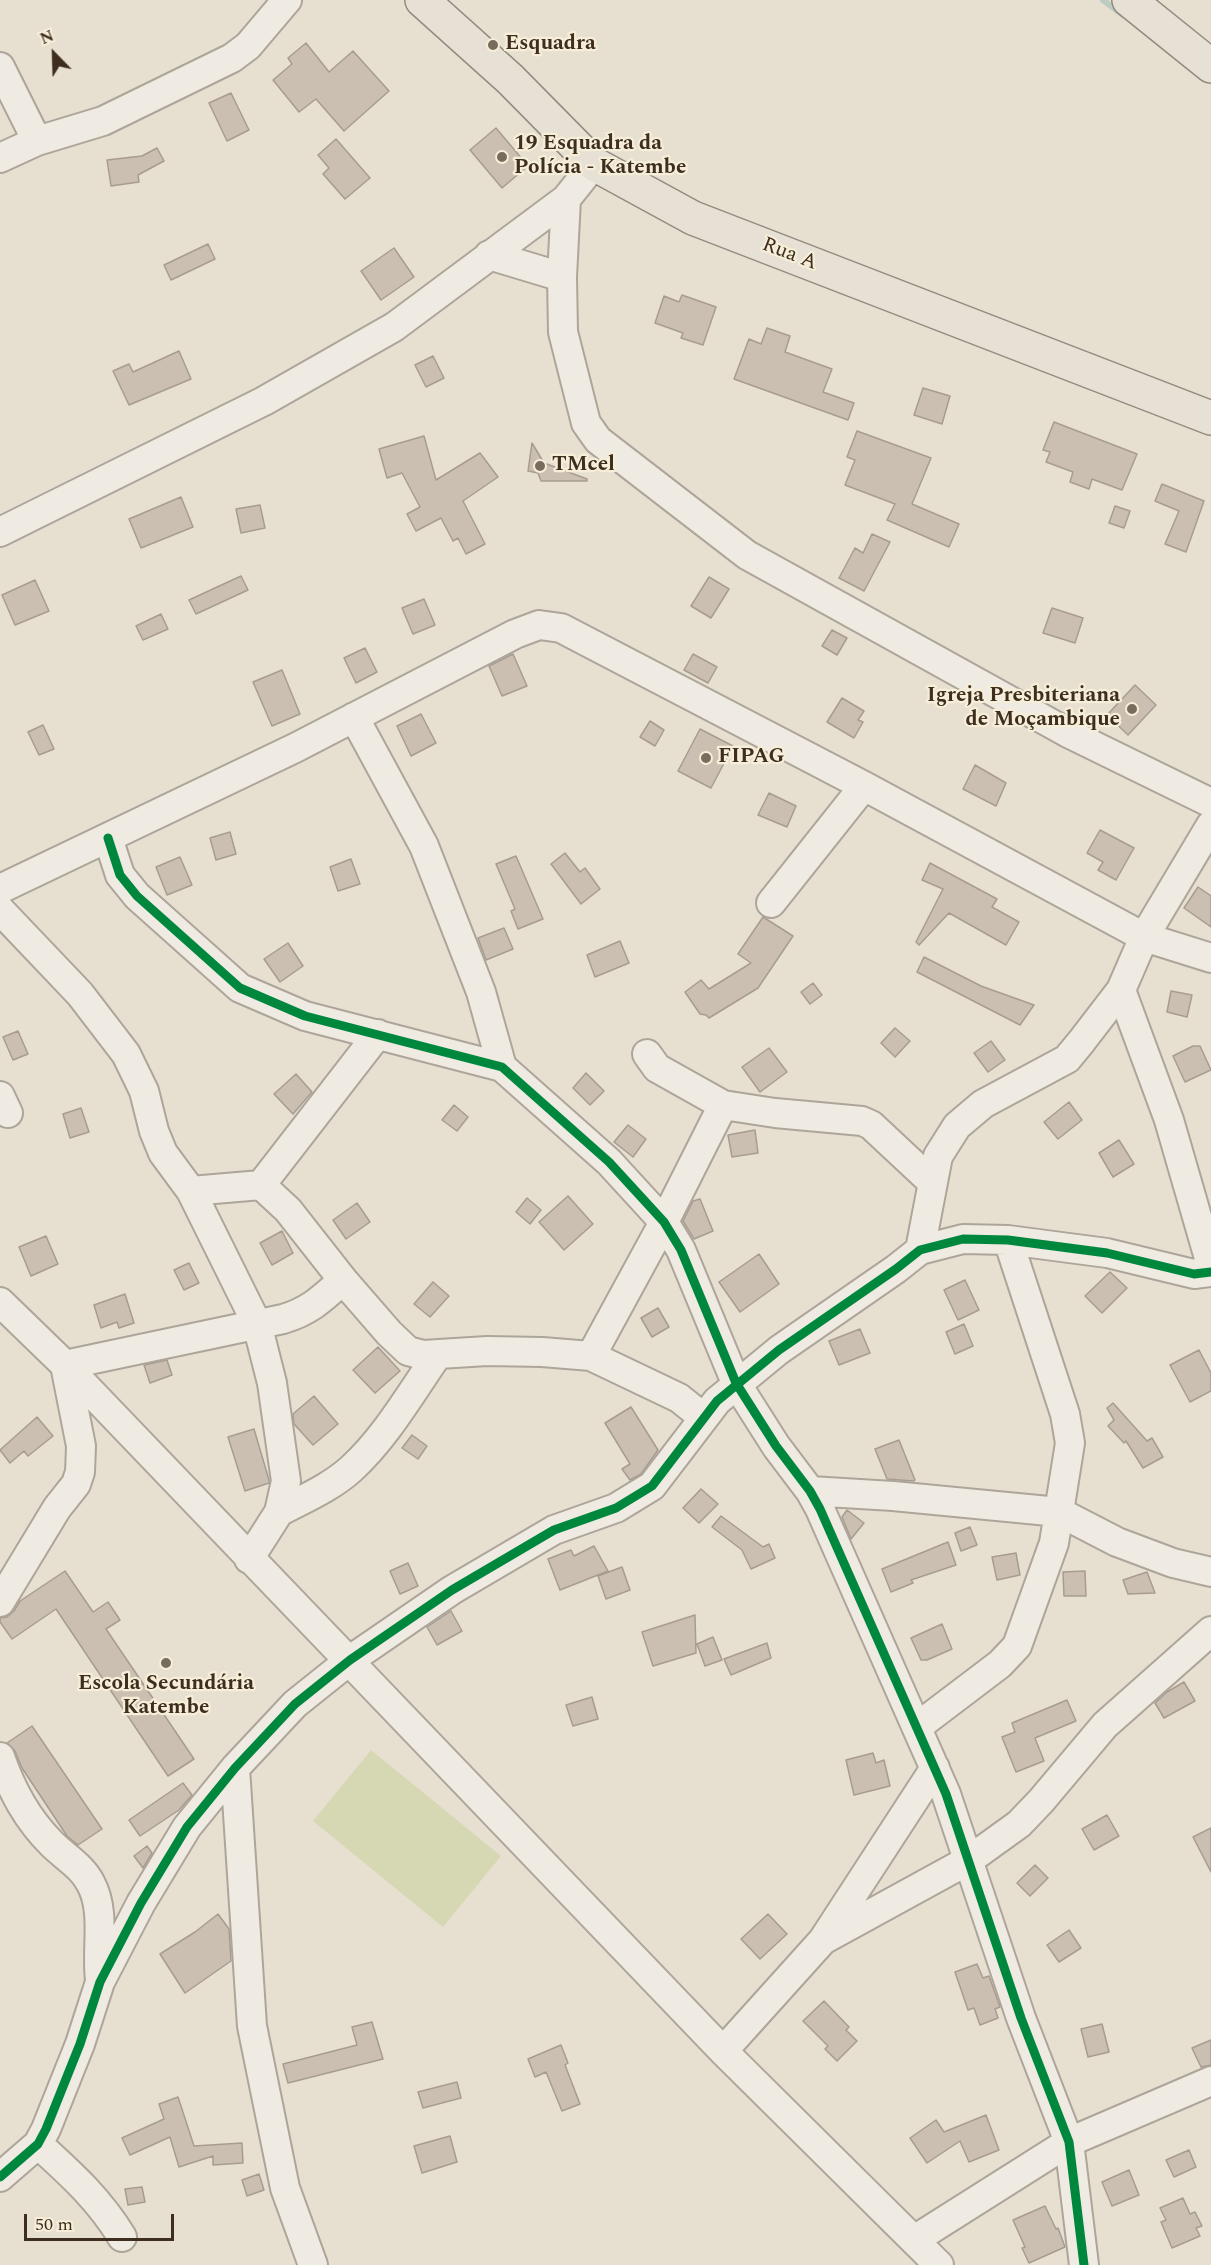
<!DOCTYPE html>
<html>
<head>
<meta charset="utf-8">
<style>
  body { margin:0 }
  #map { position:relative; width:1211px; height:2265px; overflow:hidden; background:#e7e0d1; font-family:Spectral,serif }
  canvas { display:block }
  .north { position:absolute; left:24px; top:24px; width:60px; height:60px; -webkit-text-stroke:4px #f7eed8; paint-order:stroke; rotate:337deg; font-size:16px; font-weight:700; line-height:24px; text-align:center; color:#3d2e20 }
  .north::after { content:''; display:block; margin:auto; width:21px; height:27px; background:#3d2e20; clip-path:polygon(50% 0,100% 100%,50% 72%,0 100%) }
  .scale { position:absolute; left:24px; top:2214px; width:150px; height:27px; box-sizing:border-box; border:3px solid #3d2e20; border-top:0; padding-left:8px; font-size:18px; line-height:21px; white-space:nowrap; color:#3d2e20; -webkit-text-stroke:4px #f7eed8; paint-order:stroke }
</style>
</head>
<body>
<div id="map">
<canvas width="1211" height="2265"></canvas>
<div class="north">N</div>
<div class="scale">50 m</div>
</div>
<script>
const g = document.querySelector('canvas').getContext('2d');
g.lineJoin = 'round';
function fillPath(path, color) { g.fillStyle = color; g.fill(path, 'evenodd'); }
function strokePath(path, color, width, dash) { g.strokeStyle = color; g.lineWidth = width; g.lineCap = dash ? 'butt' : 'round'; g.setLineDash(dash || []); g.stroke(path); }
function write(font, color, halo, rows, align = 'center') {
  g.font = font + ' Spectral,serif'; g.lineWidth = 4.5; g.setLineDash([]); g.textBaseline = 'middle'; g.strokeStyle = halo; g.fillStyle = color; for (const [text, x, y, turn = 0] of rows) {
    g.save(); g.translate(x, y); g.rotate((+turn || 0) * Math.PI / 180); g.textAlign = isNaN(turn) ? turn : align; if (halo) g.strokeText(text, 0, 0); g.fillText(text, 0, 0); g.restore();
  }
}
const green = new Path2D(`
  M371 1750 501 1856 443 1927 313 1821Z`);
const stream = new Path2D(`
  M1103 0 1123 15`);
const building = new Path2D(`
  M306 43 329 72 353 51 389 91 344 131 316 99 299 112 273 80 292 64 288 58Z
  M231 93 249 130 227 141 209 103Z
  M496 128 528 166 502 188 470 150Z
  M336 139 370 178 345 199 323 174 329 168 318 155Z
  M157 148 164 161 138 175 139 182 111 186 107 160 142 156Z
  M208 244 215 259 171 280 164 265Z
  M394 248 414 277 381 300 361 271Z
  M682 295 716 307 703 345 681 338 683 333 655 323 664 296 679 302Z
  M767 328 790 336 785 352 832 369 823 392 854 403 848 420 734 379 749 339 761 344Z
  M179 351 191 379 129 405 113 371 129 364 133 372Z
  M433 356 444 378 426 387 415 365Z
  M923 388 950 396 942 424 914 415Z
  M1054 422 1137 454 1122 490 1092 479 1089 489 1070 482 1073 472 1046 462 1050 452 1043 450Z
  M857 431 931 458 912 504 959 524 949 547 887 520 895 504 845 485 855 460 847 457Z
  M424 436 436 480 480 453 498 477 463 501 485 544 466 554 458 538 453 541 441 518 416 531 407 514 420 507 402 473 387 478 379 449Z
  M532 443 544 463 587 479V481H541L538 473 528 471Z
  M1162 484 1204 501 1186 552 1165 544 1179 511 1155 501Z
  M181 497 193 527 141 548 129 519Z
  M260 505 265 528 241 533 236 509Z
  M1115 506 1130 511 1124 528 1109 523Z
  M872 534 890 542 864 591 839 578 855 548 863 553Z
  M241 576 248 590 196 614 189 600Z
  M709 577 729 589 711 618 691 606Z
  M35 580 49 611 15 625 2 595Z
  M424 599 435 625 413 634 402 608Z
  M1052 608 1083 618 1075 643 1043 633Z
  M161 614 168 629 143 640 136 626Z
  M832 630 847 638 837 655 822 646Z
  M365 648 377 672 356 683 344 658Z
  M513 654 527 686 502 696 489 666Z
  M693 654 717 667 708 683 684 670Z
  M282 670 300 714 272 726 253 682Z
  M1135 685 1156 705 1128 735 1107 715Z
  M842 698 864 711 858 720 863 722 854 738 827 722Z
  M421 714 436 743 411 756 397 726Z
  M650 721 664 730 655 746 640 737Z
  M43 725 54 749 39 755 28 732Z
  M700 729 733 746 711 788 678 771Z
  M975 765 1006 783 996 806 963 789Z
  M769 793 796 806 787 827 758 815Z
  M1100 830 1134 848 1116 880 1098 870 1103 862 1087 853Z
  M230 832 236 854 216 860 210 838Z
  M565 853 580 872 585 868 600 889 581 904 551 864Z
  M516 856 543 919 518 929 511 911 515 909 496 864Z
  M180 857 192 885 167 895 156 867Z
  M351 859 360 884 338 891 330 867Z
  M930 863 997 899 992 907 1019 922 1006 945 949 913 919 945 916 942 943 889 922 880Z
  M1198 887 1211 896V927L1184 908Z
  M763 917 793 936 758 988 709 1018 706 1015 700 1014 685 992 701 980 709 989 751 963 738 954Z
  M504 928 513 949 486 960 478 938Z
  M620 941 629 963 595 977 587 955Z
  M288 943 303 966 280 982 264 959Z
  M924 957 981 986 1034 1005 1020 1025 917 972Z
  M813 983 822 995 810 1004 801 992Z
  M1171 991 1192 995 1187 1017 1167 1012Z
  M895 1028 910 1041 895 1057 881 1043Z
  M18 1031 28 1054 13 1060 3 1037Z
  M991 1041 1005 1060 988 1072 974 1053Z
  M1193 1046H1200L1211 1070 1185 1082 1173 1056Z
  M769 1048 787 1072 760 1092 742 1067Z
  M586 1073 604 1091 590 1105 573 1088Z
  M296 1074 312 1092 293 1114 274 1094Z
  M1069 1102 1082 1120 1058 1139 1044 1122Z
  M454 1105 468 1117 457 1131 442 1120Z
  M81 1108 89 1132 70 1138 63 1114Z
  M628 1125 646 1139 633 1157 614 1142Z
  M755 1130 758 1153 732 1157 728 1135Z
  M1119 1140 1134 1164 1113 1177 1099 1153Z
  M568 1196 593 1224 564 1250 539 1222Z
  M527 1198 541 1210 530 1224 516 1212Z
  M700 1199 713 1231 694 1239 683 1221 693 1201Z
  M357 1203 370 1222 346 1239 333 1220Z
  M282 1231 293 1253 272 1265 260 1243Z
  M46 1236 58 1264 31 1276 19 1247Z
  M759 1254 779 1284 740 1312 719 1282Z
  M189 1263 199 1283 184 1290 174 1270Z
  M1110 1272 1127 1288 1102 1313 1085 1296Z
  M965 1280 979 1310 958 1320 944 1290Z
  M433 1282 449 1296 430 1317 414 1304Z
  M125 1294 134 1323 119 1328 117 1322 101 1328 94 1305Z
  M658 1308 669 1327 652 1337 641 1318Z
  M964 1324 973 1346 955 1354 946 1332Z
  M860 1329 870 1353 839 1365 829 1341Z
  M378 1347 400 1371 375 1393 353 1370Z
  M1199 1350 1211 1373V1391L1190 1402 1170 1365Z
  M167 1360 172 1375 150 1383 144 1365Z
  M314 1396 338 1424 313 1445 294 1424 293 1414Z
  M1113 1403 1147 1441 1152 1438 1163 1457 1143 1468 1126 1441 1124 1443 1108 1426 1114 1420 1107 1408Z
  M631 1407 658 1450 641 1474 630 1480 622 1469 630 1464 605 1423Z
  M37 1417 53 1436 28 1456 24 1451 10 1463 0 1450Z
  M254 1429 269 1480V1483L245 1491 228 1437Z
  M412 1435 427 1446 418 1459 402 1448Z
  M899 1440 915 1480 913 1481 887 1479 875 1449Z
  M701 1489 718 1504 699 1523 683 1508Z
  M847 1510 864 1523 851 1539 842 1517Z
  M721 1516 763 1547 769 1544 775 1558 751 1569 742 1550 712 1527Z
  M970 1527 977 1545 961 1551 955 1533Z
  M948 1542 956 1565 911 1580 913 1583 891 1592 882 1569Z
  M594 1546 608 1571 560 1590 548 1559 571 1550 574 1556Z
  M1016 1553 1020 1575 997 1580 992 1557Z
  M408 1563 418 1586 400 1594 390 1571Z
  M622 1567 630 1590 606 1599 598 1576Z
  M65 1571 93 1612 108 1602 120 1620 106 1629 194 1759 168 1776 56 1609 12 1639 0 1622V1618L7 1617 14 1611 20 1601Z
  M1085 1571 1086 1596H1064L1063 1572Z
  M1147 1572 1155 1593 1128 1594 1123 1580Z
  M451 1611 462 1631 437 1645 427 1627Z
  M695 1615 696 1653 653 1666 642 1632Z
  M942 1624 952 1649 927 1660H921L911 1638Z
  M713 1637 722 1660 705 1666 697 1644Z
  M767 1643 771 1658 731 1675 724 1659Z
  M1184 1682 1195 1701 1164 1718 1155 1703 1167 1692Z
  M592 1697 598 1719 573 1726 566 1705Z
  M1067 1700 1076 1721 1035 1738 1044 1761 1016 1772 1002 1737 1015 1732 1012 1723Z
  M32 1726 102 1829 78 1845 67 1836 22 1768 15 1751 7 1743Z
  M873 1753 876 1763 884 1760 890 1786 854 1795 846 1760Z
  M183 1783 192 1795 179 1810 140 1836 129 1820Z
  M1107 1815 1119 1836 1094 1850 1082 1829Z
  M1211 1828V1872L1193 1837Z
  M147 1846 152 1853 143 1868 134 1856Z
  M1035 1865 1048 1878 1030 1896 1017 1883Z
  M218 1914 229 1929 231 1961 185 1993 160 1954 195 1932Z
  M768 1914 787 1934 760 1959 741 1939Z
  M1069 1930 1081 1948 1059 1962 1047 1945Z
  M977 1964 983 1978 989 1976 1000 2007 995 2009 998 2018 980 2025 974 2008 968 2010 955 1972Z
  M824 2001 849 2027 846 2030 857 2041 837 2061 825 2049 828 2046 803 2021Z
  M372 2022 383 2059 288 2083 283 2064 357 2045 352 2027Z
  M1102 2024 1109 2052 1088 2057 1081 2029Z
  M1211 2040V2065L1201 2067 1192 2048Z
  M561 2045 568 2063 565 2065 580 2104 562 2111 546 2072 535 2077 528 2059Z
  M457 2082 461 2098 423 2108 418 2092Z
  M178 2097 194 2146 242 2143 243 2163 213 2165V2156L179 2167 170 2137 130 2155 122 2138 164 2119 159 2104Z
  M986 2115 999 2150 969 2162 960 2141 927 2163 910 2138 936 2120 944 2132Z
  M450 2136 457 2162 422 2173 414 2146Z
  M1189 2150 1196 2167 1174 2177 1166 2160Z
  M1129 2170 1139 2195 1112 2206 1102 2182Z
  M259 2174 264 2190 247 2196 242 2180Z
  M142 2187 145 2202 128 2205 125 2189Z
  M1183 2198 1190 2214 1195 2212 1202 2226 1196 2228 1200 2236 1172 2248 1161 2222 1166 2220 1160 2208Z
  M1045 2206 1056 2229 1058 2228 1065 2247 1029 2263 1022 2248 1025 2247 1013 2220Z`);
const minor = new Path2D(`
  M0 67 37 141
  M0 158 37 141 103 121 232 58 248 46 287 0
  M566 199 562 277 563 332 586 423 598 440 747 555 1070 734 1211 803
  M489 255 562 277
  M0 532 264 401 394 327 566 199 594 164
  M354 717 424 846 481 992 502 1067
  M108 838 120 875 137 896 240 988 305 1016 502 1067 609 1162 664 1222 681 1250 736 1383 776 1446 810 1491 820 1509 946 1794 1021 2018 1069 2142 1084 2265
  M0 889 295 748 515 634 539 625 561 628 864 786 1144 937 1211 958
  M771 903 864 786
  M0 910 80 994 126 1054 144 1091 154 1131 163 1153 191 1191 257 1324 272 1383 286 1481 279 1512 249 1559
  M1121 990 1169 1120 1211 1265
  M647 1054 657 1068 723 1105 775 1113 862 1121 871 1125 932 1182
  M0 1096 8 1113
  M261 1185 288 1210 343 1280 389 1333 408 1351 423 1355 487 1351 542 1352 591 1356 679 1398 704 1418
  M191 1191 261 1185 378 1034
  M920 1250 938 1156 957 1126 983 1104 1067 1059 1081 1042 1121 990 1144 937 1211 825
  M0 1302 65 1365 723 2051 939 2265
  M591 1356 664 1222 723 1105
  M810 1491 893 1496 1059 1512 1117 1542 1173 1563 1211 1572
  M279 1512C303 1499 330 1488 351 1469 386 1437 411 1393 438 1354
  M0 1602 57 1508 76 1484 80 1472 81 1446 65 1365 283 1319C310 1311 323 1298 343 1280
  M917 1727 1000 1664 1017 1646 1054 1543 1070 1443 1065 1414 1008 1240
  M0 1757C12 1791 27 1819 52 1844 65 1857 83 1867 91 1884 106 1912 96 1949 100 1980
  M235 1768 252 2026 285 2188 313 2265
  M823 1940 969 1860 1019 1824 1041 1801 1105 1725 1211 1631
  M723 2051 823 1940 935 1768
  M38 2144C71 2174 99 2199 122 2237
  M0 2177 38 2144 46 2129 80 2044 100 1982 141 1903 187 1827 235 1768 295 1704 350 1660 452 1590 554 1530 616 1508 652 1486 717 1401 779 1350 896 1269 920 1250 963 1239 1008 1240 1107 1253 1194 1274 1211 1272
  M914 2240 1069 2142 1211 2081`);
const major = new Path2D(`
  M422 0 510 79 594 164 693 218 1211 418
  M1129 0 1211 66`);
const cycleway = new Path2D(`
  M108 838 120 875 137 896 240 988 305 1016 502 1067 609 1162 664 1222 681 1250 736 1383 776 1446 810 1491 820 1509 946 1794 1021 2018 1069 2142 1084 2265
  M0 2177 38 2144 46 2129 80 2044 100 1982 141 1903 187 1827 235 1768 295 1704 350 1660 452 1590 554 1530 616 1508 652 1486 717 1401 779 1350 896 1269 920 1250 963 1239 1008 1240 1107 1253 1194 1274 1211 1272`);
const markers = [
  [493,45,6,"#786c5e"],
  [502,157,6,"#786c5e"],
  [540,466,6,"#786c5e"],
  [1132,709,6,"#786c5e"],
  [706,758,6,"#786c5e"],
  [166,1663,6,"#786c5e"]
];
const poiNames = [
  ["Esquadra",505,45],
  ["19 Esquadra da",514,145],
  ["Polícia - Katembe",514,169],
  ["TMcel",552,466],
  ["Igreja Presbiteriana",1120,697,"right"],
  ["de Moçambique",1120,721,"right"],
  ["FIPAG",718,758],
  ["Escola Secundária",166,1685,"center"],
  ["Katembe",166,1709,"center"]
];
const streetNames = [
  ["Rua A",789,255,21]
];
fillPath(green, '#d6d7b3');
strokePath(stream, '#bcccc2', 6);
fillPath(building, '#cbbfb2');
strokePath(building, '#a89c90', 1.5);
strokePath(minor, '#ada599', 32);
strokePath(major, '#928b80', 36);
strokePath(minor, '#efebe3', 28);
strokePath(major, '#e6e1d4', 33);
strokePath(cycleway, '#00873e', 9);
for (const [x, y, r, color] of markers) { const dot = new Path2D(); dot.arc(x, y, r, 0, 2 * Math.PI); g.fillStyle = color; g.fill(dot); strokePath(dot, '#f7eed8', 2); }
write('bold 21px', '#3d2e20', '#f7eed8', poiNames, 'left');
write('21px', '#3d2e20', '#f7eed8', streetNames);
</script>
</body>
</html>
